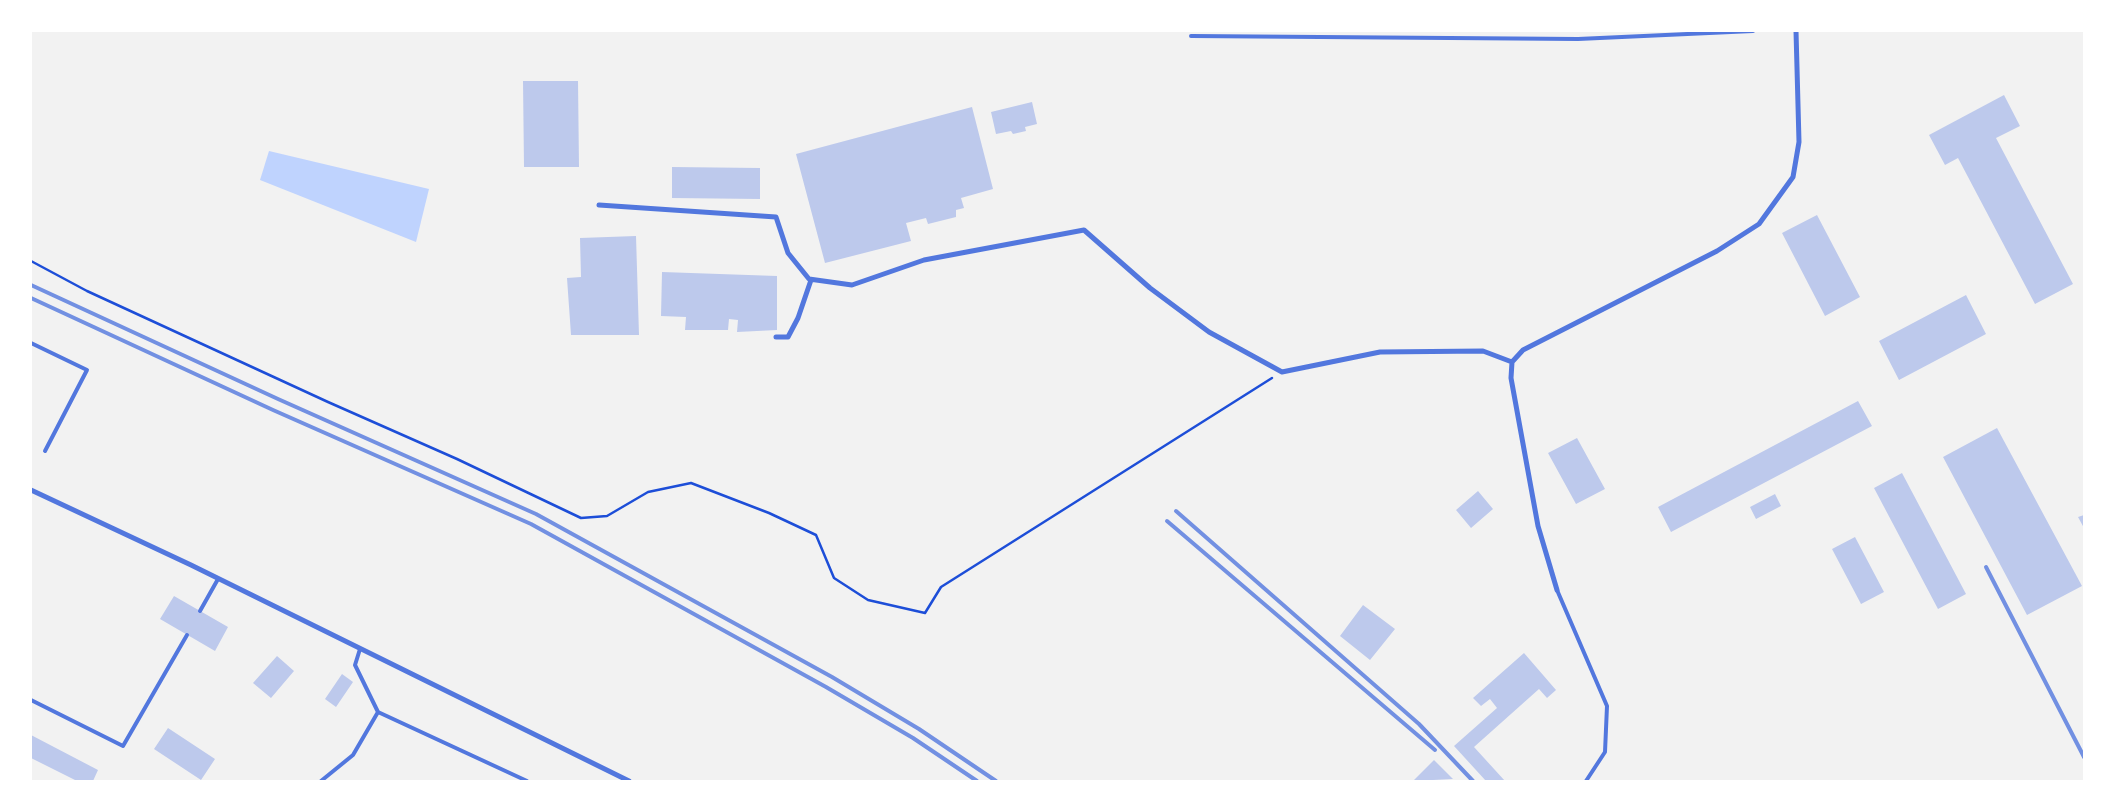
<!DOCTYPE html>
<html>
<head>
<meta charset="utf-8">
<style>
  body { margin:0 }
  #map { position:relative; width:2115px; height:812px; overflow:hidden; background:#f2f2f2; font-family:Commissioner,sans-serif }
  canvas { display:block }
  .frame { position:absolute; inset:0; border:32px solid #fff; pointer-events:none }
</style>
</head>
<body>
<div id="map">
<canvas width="2115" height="812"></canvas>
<div class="frame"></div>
</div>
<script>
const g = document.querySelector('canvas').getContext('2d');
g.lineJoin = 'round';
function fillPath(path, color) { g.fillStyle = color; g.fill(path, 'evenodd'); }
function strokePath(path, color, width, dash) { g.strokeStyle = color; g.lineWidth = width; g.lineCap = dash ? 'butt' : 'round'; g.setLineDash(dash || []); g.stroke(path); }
const water = new Path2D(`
  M269 151 429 189 416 242 260 180Z`);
const building = new Path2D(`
  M523 81H578L579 167H524Z
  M2004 95 2020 126 1996 138 2073 284 2035 304 1958 158 1945 165 1929 135Z
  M1032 102 1037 124 1025 127 1026 131 1013 134 1011 131 996 134 991 112Z
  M972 107 993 189 961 198 964 208 956 210V217L928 224 926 218 906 223 911 241 825 263 796 154Z
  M672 167 760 168V199L672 198Z
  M1817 215 1860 297 1825 316 1782 233Z
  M636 236 639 335H571L567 278 581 277 580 238Z
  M662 272 777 276V330L737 332 738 320 729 319 728 330H685L686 317 661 316Z
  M1966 295 1986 334 1899 380 1879 341Z
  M1858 401 1872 426 1671 532 1658 507Z
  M1997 428 2082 586 2027 615 1943 457Z
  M1577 438 1605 489 1576 504 1548 453Z
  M1902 473 1966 594 1938 609 1874 488Z
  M1478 491 1493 509 1471 528 1456 510Z
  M1775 494 1781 506 1756 519 1750 507Z
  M2084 515V528L2078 517Z
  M1855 537 1884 592 1861 604 1832 549Z
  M174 596 228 627 215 651 160 619Z
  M1363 605 1395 629 1370 660 1340 636Z
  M1524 653 1556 690 1547 698 1539 689 1474 747 1505 781H1486L1454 746 1497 708 1490 699 1481 706 1473 698Z
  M277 656 294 671 271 698 253 683Z
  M342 674 353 682 336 707 325 699Z
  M168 728 215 759 201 780 154 749Z
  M31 735 98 770 93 781H77L31 758Z
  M1434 760 1453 779 1413 781Z`);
const path = new Path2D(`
  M31 261 87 291 328 402 457 459 581 518 607 516 648 492 691 483 769 513 816 535 834 578 868 600 925 613 941 587 1272 378`);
const service = new Path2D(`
  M1191 36 1578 39 1753 31
  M31 343 87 370 45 451
  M1557 590 1607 706 1605 752 1586 781
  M200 611 218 579
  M360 649 355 665 378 712 527 781
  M31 700 123 746 187 635
  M321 781 353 755 378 712`);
const minor = new Path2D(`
  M599 205 776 217 788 253 809 279 852 285 924 260 1084 230 1150 288 1209 332 1282 372 1380 352 1483 351 1512 362
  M776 337H788L798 318 811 280
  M31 490 191 565 629 781
  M1557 590 1538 526 1511 378 1512 362 1523 350 1717 251 1759 224 1793 177 1799 142 1796 31`);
const rail = new Path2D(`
  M31 285 278 399 536 514 832 677 919 729 996 781
  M31 298 273 410 531 524 826 687 913 738 977 781
  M1176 511 1419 724 1473 781
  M1167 521 1435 750
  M1986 567 2084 757`);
fillPath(water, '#bfd3fe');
fillPath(building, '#bdc9ec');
strokePath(path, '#1d4ed8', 2.5);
strokePath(service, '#5277de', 4);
strokePath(minor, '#5277de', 5);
strokePath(rail, '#7290e2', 4);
</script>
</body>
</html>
